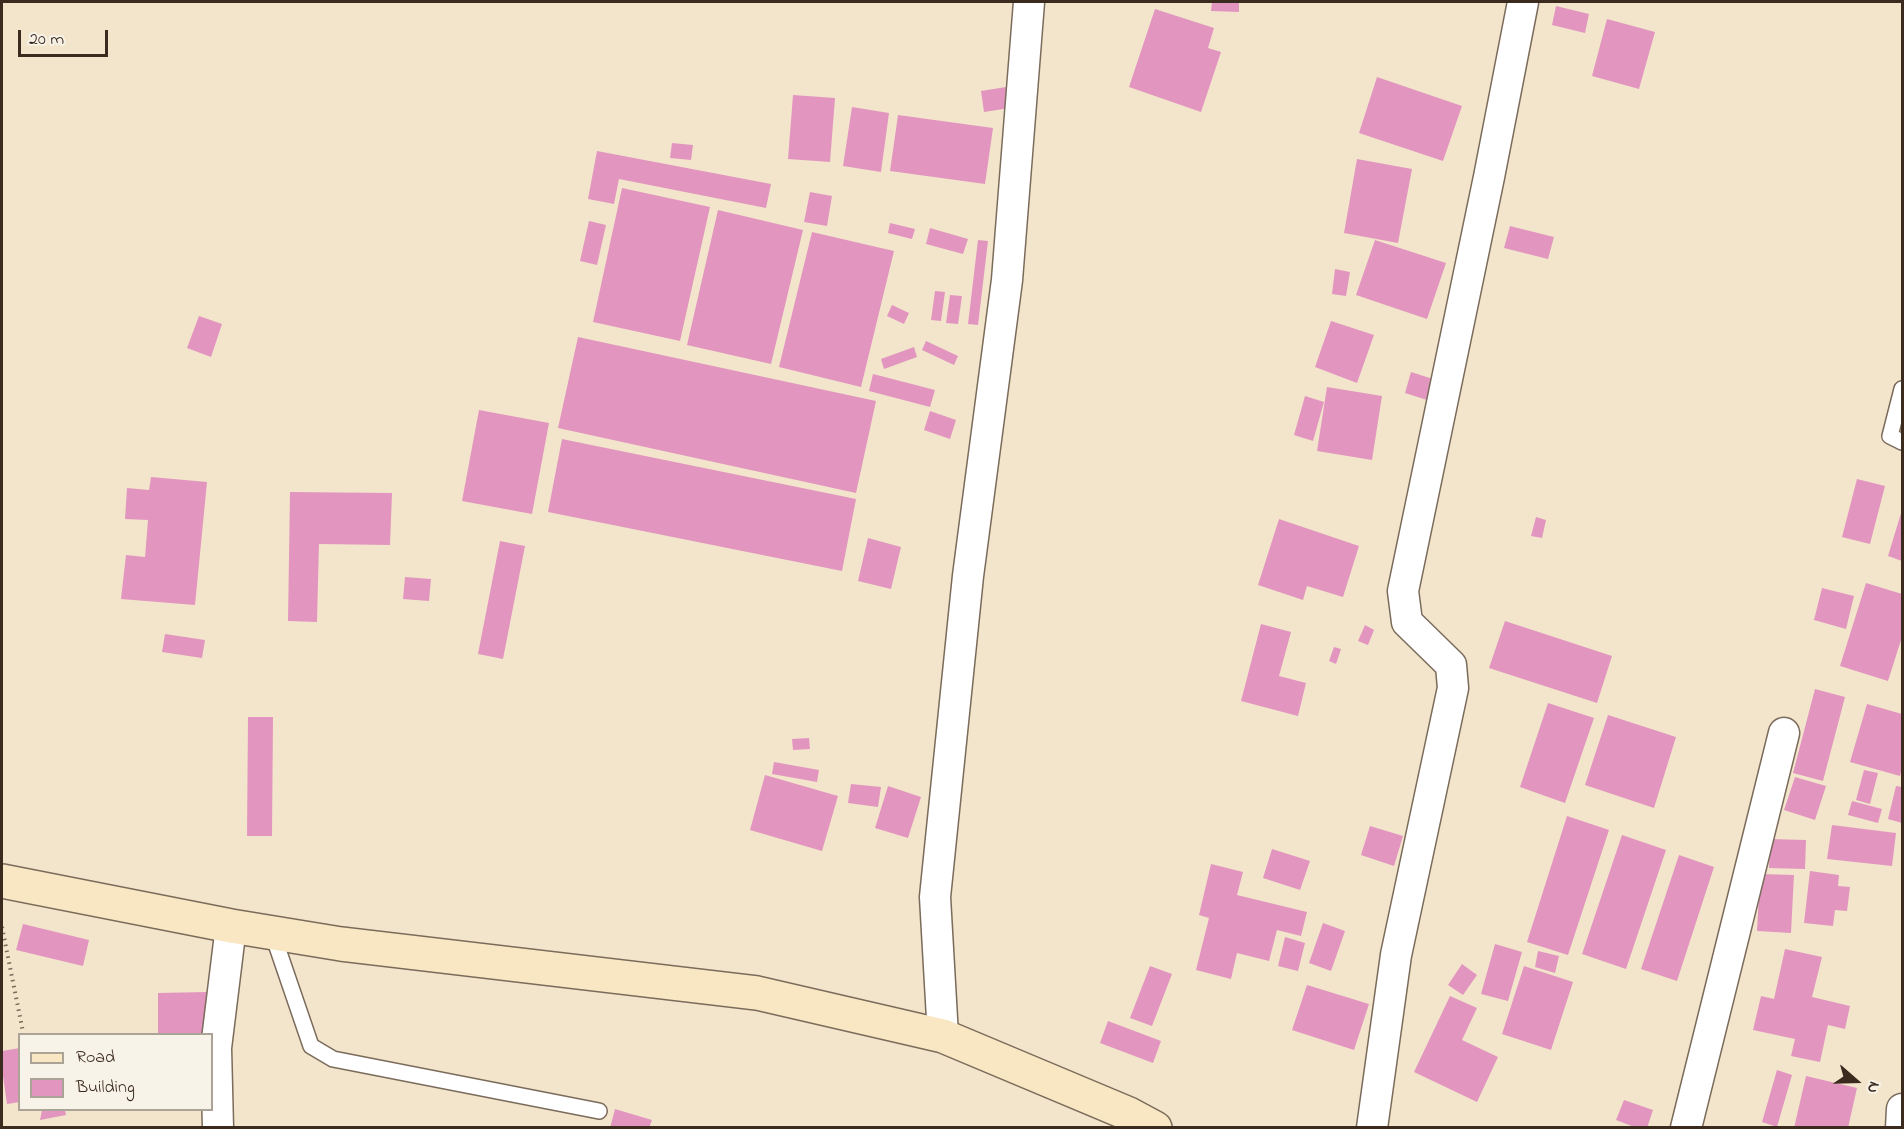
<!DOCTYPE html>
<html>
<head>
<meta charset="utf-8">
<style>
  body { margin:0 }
  #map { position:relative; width:1904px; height:1129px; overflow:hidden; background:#f2e5cc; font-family:"Indie Flower",sans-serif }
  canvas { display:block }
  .frame { position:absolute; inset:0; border:3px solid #3b2a1e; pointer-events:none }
  .legend { position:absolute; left:18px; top:1033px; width:195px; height:78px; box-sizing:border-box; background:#f7f3e8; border:2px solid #aca397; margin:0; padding:8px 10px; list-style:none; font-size:18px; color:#3b2a1e }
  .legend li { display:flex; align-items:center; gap:12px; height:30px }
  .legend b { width:30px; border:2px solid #aca397 }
  .north { position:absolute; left:1826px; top:1051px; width:60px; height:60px; -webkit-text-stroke:4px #f7f3e8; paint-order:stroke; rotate:110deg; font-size:16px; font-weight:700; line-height:24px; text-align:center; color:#3b2a1e }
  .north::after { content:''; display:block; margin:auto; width:21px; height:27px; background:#3b2a1e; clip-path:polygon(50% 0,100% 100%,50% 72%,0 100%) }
  .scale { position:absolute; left:18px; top:30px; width:90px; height:27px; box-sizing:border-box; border:3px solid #3b2a1e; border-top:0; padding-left:8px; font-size:18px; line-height:21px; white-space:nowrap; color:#3b2a1e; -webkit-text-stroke:4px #f7f3e8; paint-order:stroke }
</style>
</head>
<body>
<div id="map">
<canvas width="1904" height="1129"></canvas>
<div class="frame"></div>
<ul class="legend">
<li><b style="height:8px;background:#f9e7c3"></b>Road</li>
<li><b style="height:16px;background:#e296bf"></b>Building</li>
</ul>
<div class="north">N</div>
<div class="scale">20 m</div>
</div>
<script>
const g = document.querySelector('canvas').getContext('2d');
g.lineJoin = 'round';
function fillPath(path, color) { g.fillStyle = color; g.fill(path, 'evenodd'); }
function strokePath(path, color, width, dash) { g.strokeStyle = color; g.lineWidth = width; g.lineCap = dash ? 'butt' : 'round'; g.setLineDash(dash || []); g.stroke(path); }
const building = new Path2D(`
  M1212 2H1239V12L1211 11Z
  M1556 6 1589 14 1585 33 1552 25Z
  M1155 9 1214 28 1208 48 1221 52 1201 112 1129 87Z
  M1607 19 1655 32 1639 89 1592 76Z
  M1377 77 1462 106 1443 161 1359 133Z
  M1006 87 1010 108 984 112 981 91Z
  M793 95 835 98 830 162 788 159Z
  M852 107 889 113 881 172 843 166Z
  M898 115 993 128 985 184 890 171Z
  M672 143 693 145 691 160 670 158Z
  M597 151 771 184 766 208 619 179 614 204 588 199Z
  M1357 159 1412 169 1398 243 1344 233Z
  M622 188 710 207 680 341 593 322Z
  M810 192 832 196 827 226 804 222Z
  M718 210 803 230 771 364 687 345Z
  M589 221 606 225 597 265 580 261Z
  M890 223 915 229 912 239 888 233Z
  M1510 226 1554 237 1548 259 1504 248Z
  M930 228 968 239 963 254 926 244Z
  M812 232 894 251 861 387 779 367Z
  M978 240 988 241 978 325 968 324Z
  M1375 240 1446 263 1427 319 1356 295Z
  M1335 269 1350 272 1346 296 1332 294Z
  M935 291 945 292 941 321 931 320Z
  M950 295 962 296 958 324 946 323Z
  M892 305 909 313 904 324 887 316Z
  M199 316 222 324 211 357 187 348Z
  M1331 321 1374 335 1357 383 1315 367Z
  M578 337 876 401 856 493 558 428Z
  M926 341 958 356 954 365 922 350Z
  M914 347 917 357 884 369 881 359Z
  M1411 372 1433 379 1427 400 1405 393Z
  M873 374 935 390 930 407 869 391Z
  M1327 387 1382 396 1372 460 1317 451Z
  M1305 396 1324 402 1313 441 1294 435Z
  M479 410 549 423 532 514 462 501Z
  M930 411 956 420 950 439 924 430Z
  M562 439 856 499 842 571 548 512Z
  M151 477 207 482 195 605 121 599 126 555 145 557 148 520 125 519 127 488 149 490Z
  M1857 479 1885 486 1870 544 1842 537Z
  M290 492 392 493 390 545 319 544 317 622 288 621Z
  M1902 510V561L1888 556Z
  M1536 517 1546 520 1542 538 1531 536Z
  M1279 519 1359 546 1343 597 1307 586 1303 600 1258 585Z
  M868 538 901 547 891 589 858 581Z
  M500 541 525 546 503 659 478 654Z
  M405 577 431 579 429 601 403 599Z
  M1866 583 1902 594V640H1901L1888 681 1840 666Z
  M1822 588 1854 596 1846 629 1814 620Z
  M1505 621 1612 656 1597 703 1489 668Z
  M1261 624 1291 632 1279 676 1306 683 1298 716 1241 701Z
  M1365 625 1374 630 1368 645 1358 641Z
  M165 634 205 640 202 658 162 652Z
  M1334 647 1341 649 1336 664 1329 661Z
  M1815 689 1845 697 1823 781 1793 773Z
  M1548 703 1594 718 1565 803 1520 787Z
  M1867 704 1902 714V767L1900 776 1850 762Z
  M1608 715 1676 737 1654 808 1585 785Z
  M248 717H273L272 836H247Z
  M809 738 810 749 793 750 792 739Z
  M774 762 819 770 817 782 772 774Z
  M1864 770 1878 773 1870 804 1856 800Z
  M765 775 838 796 822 851 750 830Z
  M1795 777 1826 786 1815 820 1784 810Z
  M851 784 881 787 878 807 848 803Z
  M888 786 921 797 908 838 875 828Z
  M1896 786 1902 787V823L1888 819Z
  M1852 801 1882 809 1878 823 1848 815Z
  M1567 816 1609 830 1568 955 1527 942Z
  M1832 825 1896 833 1892 866 1827 859Z
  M1370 826 1403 836 1394 866 1361 855Z
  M1622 835 1666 850 1626 969 1582 954Z
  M1770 839 1806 840 1805 869 1769 868Z
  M1272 849 1310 861 1300 890 1263 878Z
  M1679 855 1714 867 1677 981 1641 969Z
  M1211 864 1243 872 1237 895 1307 912 1301 936 1277 930 1269 961 1237 953 1231 979 1196 970 1209 918 1199 915Z
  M1810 871 1839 875 1838 886 1850 887 1847 911 1835 910 1833 926 1804 923Z
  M1760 874 1794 875 1791 933 1757 931Z
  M1323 923 1345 931 1331 971 1309 963Z
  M23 924 89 940 83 966 16 950Z
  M1285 937 1305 943 1298 971 1278 966Z
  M1495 944 1522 952 1508 1001 1481 994Z
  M1785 949 1822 957 1812 997 1850 1006 1845 1029 1828 1025 1820 1062 1791 1056 1795 1039 1753 1030 1761 996 1774 999Z
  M1538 951 1559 956 1555 973 1535 967Z
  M1462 964 1477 975 1463 995 1448 985Z
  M1150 966 1172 974 1152 1026 1130 1018Z
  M1524 966 1573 982 1551 1050 1502 1034Z
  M1307 985 1369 1004 1354 1050 1292 1030Z
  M207 992V1034H158V993Z
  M1450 996 1477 1008 1462 1040 1498 1057 1477 1102 1414 1072Z
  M1108 1021 1161 1041 1153 1063 1100 1043Z
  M20 1048V1102L7 1104 2 1069V1051Z
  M1777 1070 1792 1075 1777 1127 1762 1122Z
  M1806 1076 1857 1088 1848 1128H1794Z
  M1624 1100 1653 1110 1647 1128H1637L1616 1120Z
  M615 1109 652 1120 649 1128H610Z
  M42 1110H65L66 1115 40 1120Z`);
const path = new Path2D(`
  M2 927 23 1032`);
const lane = new Path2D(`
  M1902 389 1890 436 1902 442
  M272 932 311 1046 333 1059 599 1111`);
const street = new Path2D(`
  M943 1036 935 897 968 576 1007 280 1029 2
  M218 1128 216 1048 231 926
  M1372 1128 1396 955 1453 688 1451 665 1407 622 1403 591 1489 177 1523 2
  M1686 1128 1784 733
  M1901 1128 1902 1109`);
const secondary = new Path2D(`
  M2 881 231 926 341 944 757 993 943 1036 1129 1114 1155 1128`);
fillPath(building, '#e296bf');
strokePath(lane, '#7b6b5b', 18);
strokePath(street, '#7b6b5b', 33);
strokePath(secondary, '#7b6b5b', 36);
strokePath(path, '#7b6b5b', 4, [1.5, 4.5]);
strokePath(lane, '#fff', 15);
strokePath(street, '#fff', 30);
strokePath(secondary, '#f9e7c3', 33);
</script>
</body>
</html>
